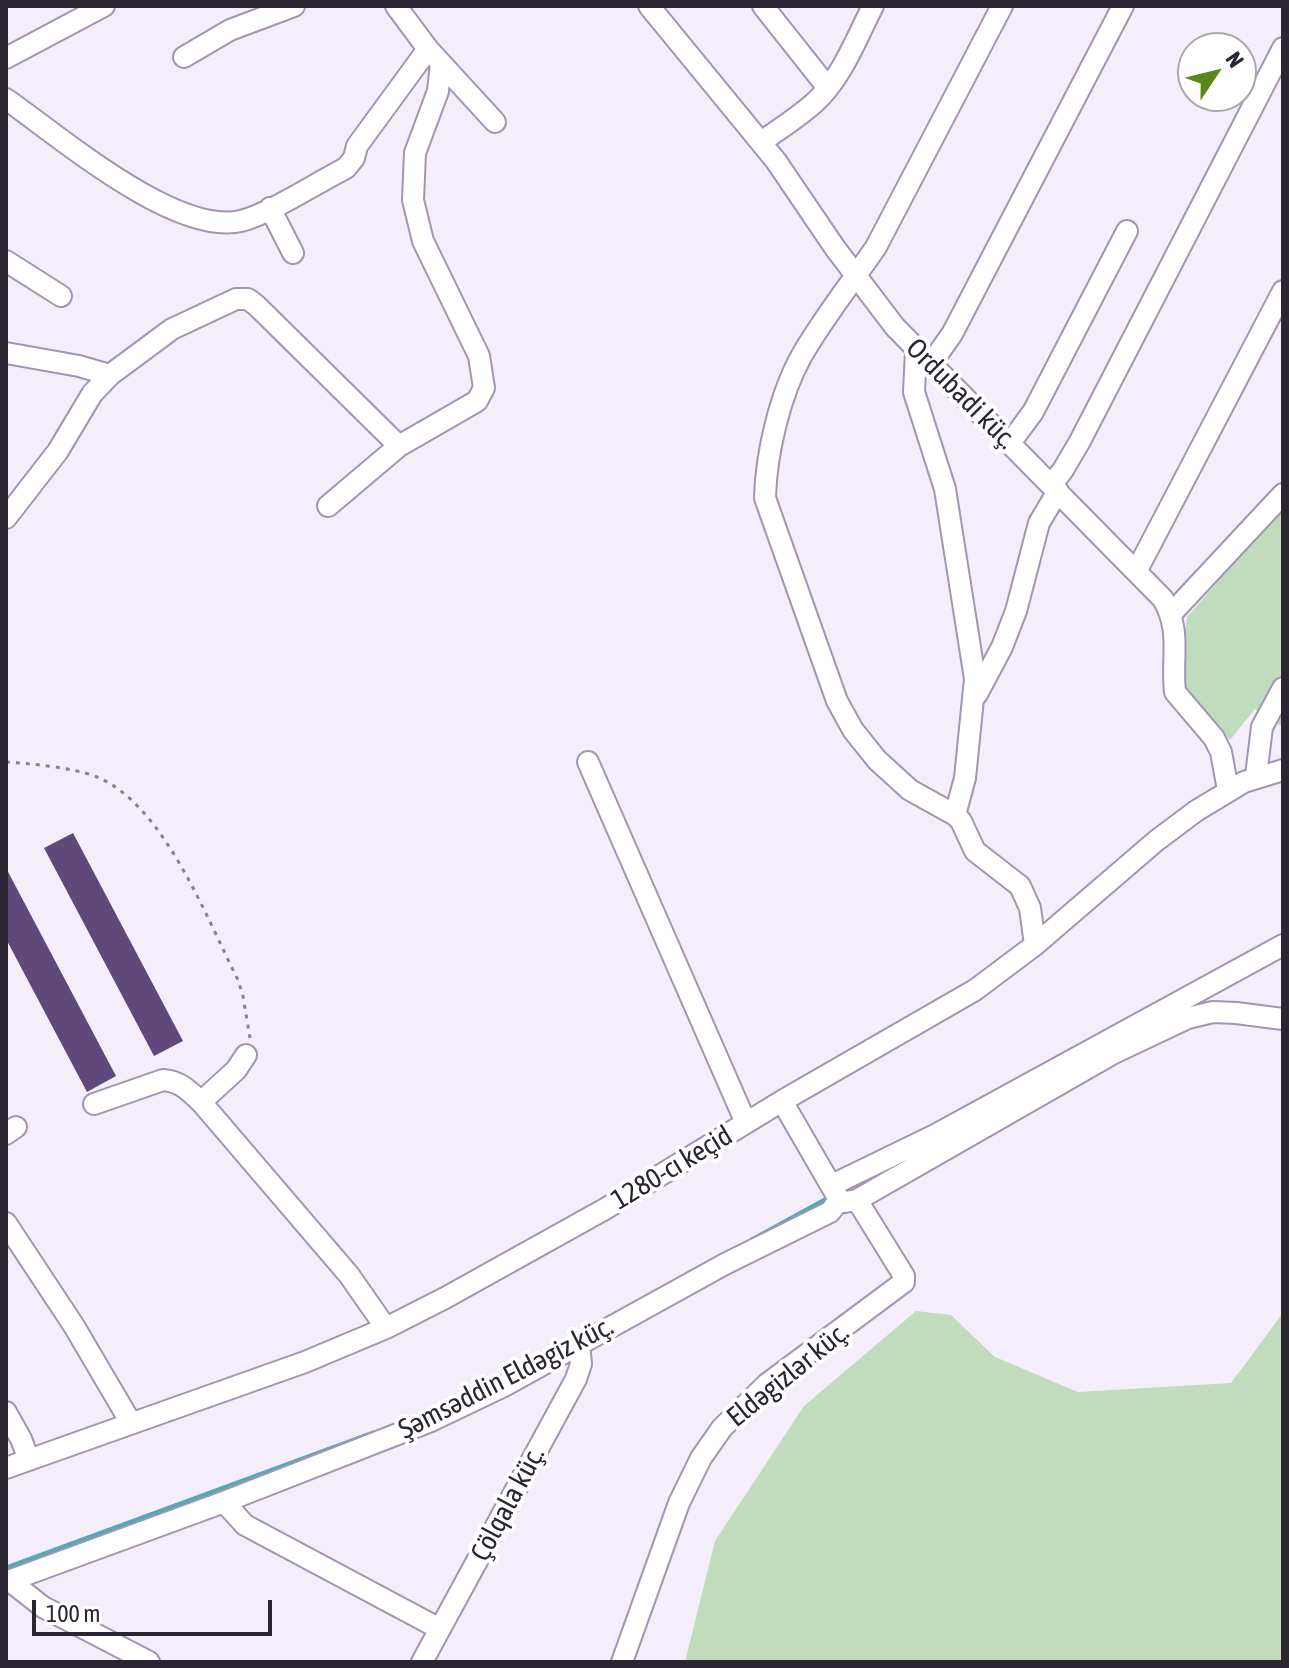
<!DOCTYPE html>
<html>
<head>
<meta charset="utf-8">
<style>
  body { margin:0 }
  #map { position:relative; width:1289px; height:1668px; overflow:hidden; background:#f4eefb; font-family:"Asap Condensed",sans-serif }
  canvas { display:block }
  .frame { position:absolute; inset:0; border:8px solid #2b2531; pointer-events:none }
  .north { position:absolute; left:1177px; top:32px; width:80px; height:80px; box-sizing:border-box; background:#fff; border:2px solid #aaa8ad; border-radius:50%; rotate:55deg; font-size:22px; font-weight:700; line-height:32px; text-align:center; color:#2b2531 }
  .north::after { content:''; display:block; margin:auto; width:28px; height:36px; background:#58871a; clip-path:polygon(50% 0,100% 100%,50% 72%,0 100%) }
  .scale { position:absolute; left:32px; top:1600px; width:240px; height:36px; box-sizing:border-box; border:4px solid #2b2531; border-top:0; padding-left:10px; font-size:24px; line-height:28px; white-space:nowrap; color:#2b2531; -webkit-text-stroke:6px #fff; paint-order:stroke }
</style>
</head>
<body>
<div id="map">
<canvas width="1289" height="1668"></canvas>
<div class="frame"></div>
<div class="north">N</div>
<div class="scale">100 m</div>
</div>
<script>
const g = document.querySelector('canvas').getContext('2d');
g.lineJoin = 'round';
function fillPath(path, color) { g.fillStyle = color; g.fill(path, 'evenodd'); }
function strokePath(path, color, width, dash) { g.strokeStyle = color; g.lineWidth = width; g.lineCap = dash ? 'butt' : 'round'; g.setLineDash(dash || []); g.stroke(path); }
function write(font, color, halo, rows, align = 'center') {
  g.font = font + ' "Asap Condensed",sans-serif'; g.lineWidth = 8; g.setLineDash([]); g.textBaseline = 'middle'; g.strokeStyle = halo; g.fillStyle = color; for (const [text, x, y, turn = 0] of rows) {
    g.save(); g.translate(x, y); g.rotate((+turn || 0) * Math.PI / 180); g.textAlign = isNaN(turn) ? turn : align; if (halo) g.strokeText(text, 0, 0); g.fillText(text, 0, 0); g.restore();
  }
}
const green = new Path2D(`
  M1283 507V727L1255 709 1230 740 1180 681 1187 617Z
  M916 1311 951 1315 995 1357 1078 1392 1231 1383 1283 1313V1662H685L715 1541 804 1406Z`);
const stream = new Path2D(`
  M752 1240 825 1200
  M485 1385 560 1344
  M6 1568 373 1433`);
const building = new Path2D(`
  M73 833 183 1041 154 1056 44 848Z
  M6 868 116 1076 87 1092 6 939Z`);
const path = new Path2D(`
  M6 762C32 764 72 767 97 777 164 805 206 917 238 980L243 996 250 1038`);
const minor = new Path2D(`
  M396 6 428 49 495 122
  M649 6 776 161 835 248 895 327 1163 599C1182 632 1171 657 1175 692L1214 738 1221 752 1228 790
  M763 6 828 88
  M1002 6 876 247C852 282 824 317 802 355 780 394 766 454 765 498L837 701 853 730 877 760 910 790 955 815 961 821 975 851 1020 886 1030 908 1035 945
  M184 57 230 30 294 6
  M6 58 104 6
  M6 99C59 136 175 236 241 221 269 214 318 182 346 168L354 158 357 146 428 49
  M761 142C778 130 797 118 813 104 841 80 856 39 873 6
  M270 208 293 253
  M6 261 61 296
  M916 351 914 392 945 489 975 679 965 778 955 815
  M6 353 79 366 110 375
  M930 365 952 334 1123 6
  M1010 443 1033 412 1127 231
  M1052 484 1063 470 1080 441 1283 48
  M328 506 399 446 477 401 484 388 479 356 423 241 413 200 415 153 438 91 441 63
  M6 518 58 451 92 394 110 375 172 329 236 299H248L257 306 399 446
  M1137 570 1283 291
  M1171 614 1283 494
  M977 694 1002 647 1016 611 1039 523 1058 491
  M588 762 746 1123
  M1256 776 1262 727 1283 688
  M201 1102 236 1070 246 1055
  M94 1104 163 1080C180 1081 189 1091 201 1102L349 1275 386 1328
  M6 1134 16 1127
  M832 1185 935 1135 1283 945
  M845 1202 857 1200 1112 1054 1188 1018 1213 1012 1236 1013 1283 1019
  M6 1223 74 1326 131 1423
  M6 1412 21 1439 29 1460
  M6 1468 305 1362 386 1328 445 1298 605 1209 782 1101 975 990 1035 945 1156 841 1196 811 1244 782 1283 770
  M224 1502 245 1525 440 1629
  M10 1581 43 1607 149 1662
  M6 1582 224 1502 431 1421 504 1386 725 1264 830 1212 837 1203V1196L782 1101
  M422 1662 576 1379 581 1364 579 1343
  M622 1662 679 1503 701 1458 722 1428 767 1384 904 1282V1276L857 1200`);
const streetNames = [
  ["Ordubadi küç.",961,394,45],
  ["1280-cı keçid",672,1168,-31],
  ["Eldəgizlər küç.",788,1375,-39],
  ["Şəmsəddin Eldəgiz küç.",506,1378,-27],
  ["Çölqala küç.",508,1504,-62]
];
fillPath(green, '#c0dcbc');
strokePath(stream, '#53a9b8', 5);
fillPath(building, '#61487b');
strokePath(minor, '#a395b2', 24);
strokePath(path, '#88828f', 3, [4, 6]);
strokePath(minor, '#fff', 20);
write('28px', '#2b2531', '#fff', streetNames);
</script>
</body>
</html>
